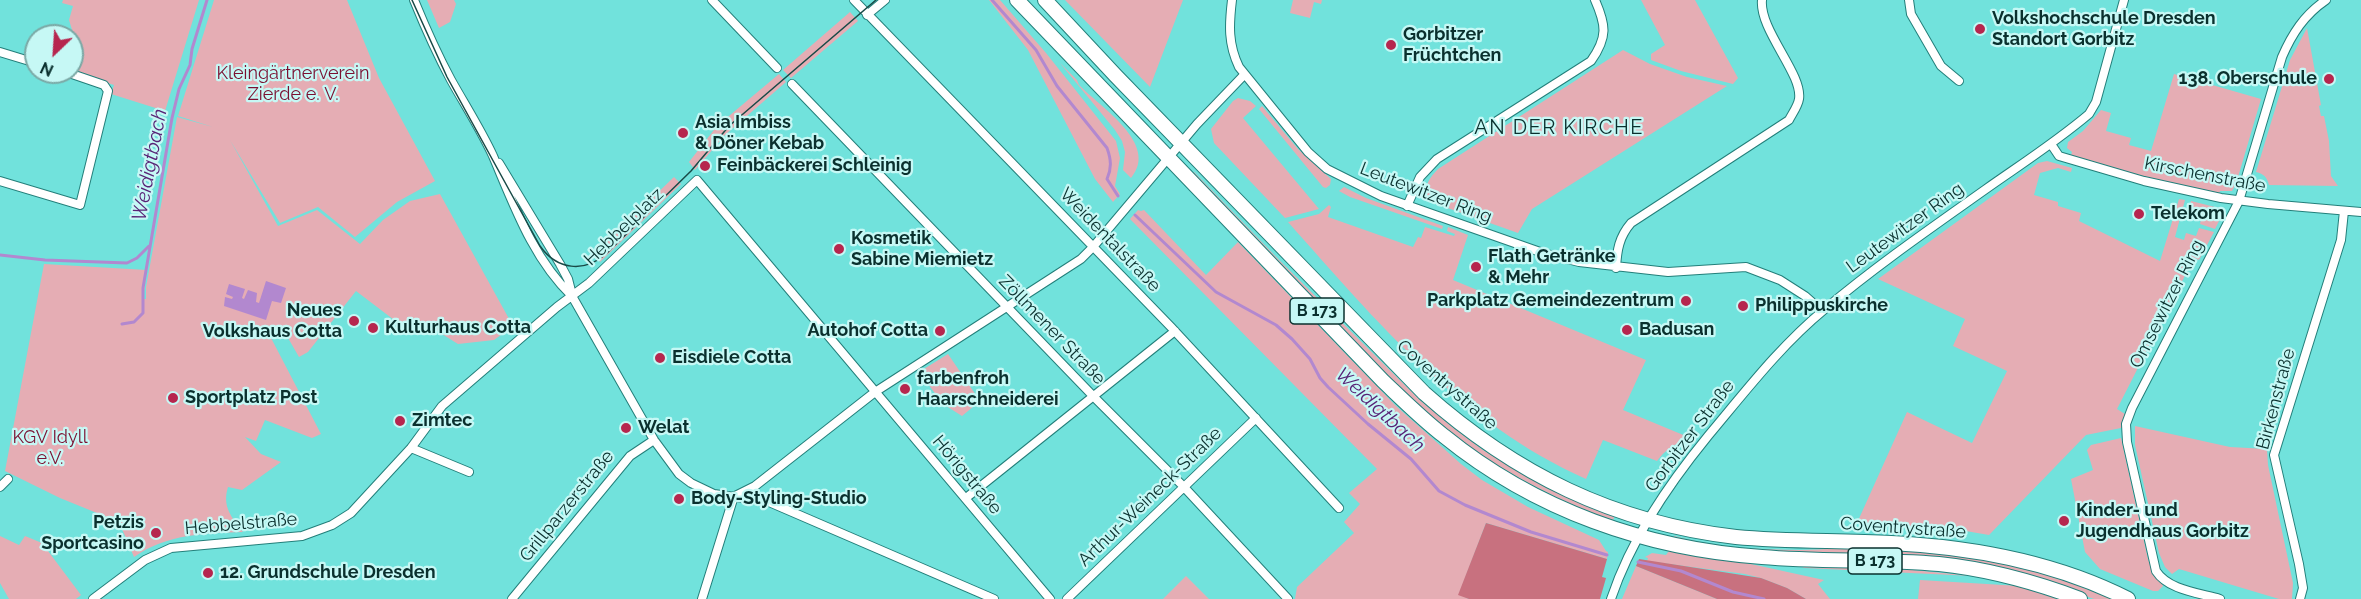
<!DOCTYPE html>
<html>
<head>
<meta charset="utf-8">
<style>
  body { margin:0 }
  #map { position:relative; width:2361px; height:599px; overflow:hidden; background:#71e2dc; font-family:Raleway,sans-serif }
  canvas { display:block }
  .north { position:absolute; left:24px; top:24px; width:60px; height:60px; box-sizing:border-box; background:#c6f8f5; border:2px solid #7ba8a5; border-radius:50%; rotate:205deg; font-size:16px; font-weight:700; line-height:24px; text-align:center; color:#0a302e }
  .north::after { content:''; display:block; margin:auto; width:21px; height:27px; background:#b6264e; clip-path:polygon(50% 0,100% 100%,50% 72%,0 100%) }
</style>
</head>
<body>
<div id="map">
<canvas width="2361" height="599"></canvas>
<div class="north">N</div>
</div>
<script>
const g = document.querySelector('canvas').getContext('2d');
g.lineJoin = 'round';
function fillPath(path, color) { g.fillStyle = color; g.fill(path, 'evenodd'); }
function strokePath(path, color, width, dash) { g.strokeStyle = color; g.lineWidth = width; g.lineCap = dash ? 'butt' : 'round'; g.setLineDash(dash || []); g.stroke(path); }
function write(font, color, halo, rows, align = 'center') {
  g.font = font + ' Raleway,sans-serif'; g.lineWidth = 4.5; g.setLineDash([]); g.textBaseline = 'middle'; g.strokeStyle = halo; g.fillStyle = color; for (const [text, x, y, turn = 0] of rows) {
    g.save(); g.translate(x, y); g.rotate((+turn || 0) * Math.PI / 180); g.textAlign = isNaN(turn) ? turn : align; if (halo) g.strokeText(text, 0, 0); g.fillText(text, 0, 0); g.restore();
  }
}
const green = new Path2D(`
  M63 0H199L165 111 111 94 114 85 72 72 73 33 69 20 73 6 62 3Z
  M214 0H347L379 78 435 181 397 202 355 237 318 207 280 223 230 140 278 226 317 210 360 244 383 220 410 201 440 194 513 326 494 340 458 344 429 326 427 327 402 326 356 291 308 352 299 357 284 331 270 336 321 434 312 438 265 420 256 441 245 437 261 454 281 462 242 490 228 487C222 506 231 517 243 532 205 533 167 534 134 557L119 522 60 498 5 471 44 264 147 270 143 299H146V287L177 117 213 127 178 116Z
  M427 0H454L456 4 450 22 439 28Z
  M989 0H1000L1046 53 1116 141 1120 158 1115 186 1120 194 1113 202 1095 179 1028 50Z
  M1066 0H1183L1150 87 1065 0Z
  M1293 0H1322L1321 4 1314 2 1310 18 1290 13Z
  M1641 0H1695L1738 78 1733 84 1681 71 1651 60V54L1665 45Z
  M850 12 858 21 791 78 783 70Z
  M2307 28 2321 105 2319 106 2321 116H2324L2329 141 2331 176 2338 186 2269 185C2267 177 2264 174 2256 172L2290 60Z
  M1623 50 1650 64 1687 77 1727 86 1532 209 1518 233 1425 200C1424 187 1429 178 1438 169Z
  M1060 63 1077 80 1079 85C1100 107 1160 144 1131 178L1123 170 1125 152 1122 141 1115 130Z
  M779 74 786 82 725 135 695 170 689 162 717 126Z
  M2174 74 2261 99 2236 184 2232 191H2220L2219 194 2163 182 2071 155 2072 152 2067 148 2068 142 2083 131 2101 110 2111 113 2106 131 2131 138 2129 145 2151 151Z
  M1238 98 1250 101 1256 106 1243 118 1319 209 1285 218 1214 143 1211 129 1233 101Z
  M1262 106 1298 149 1331 179 1330 185 1326 188 1323 187 1259 109Z
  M2047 161 2072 168 2071 172 2058 168 2040 173 2034 195 2058 202V206L2081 213 2079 221 2160 261 2179 199 2185 200 2175 237 2184 240 2186 233 2196 236 2199 228 2214 232 2199 260 2194 258 2117 409 2125 414 2121 428 2086 435 1989 535 1954 529 1857 523 1907 412 1972 443 2007 371 1953 346 1965 319 1878 279 2038 163Z
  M1194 172 1279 260 1421 401 1451 426 1483 450 1545 487 1591 508 1615 515 1613 520C1556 502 1476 457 1431 418 1392 385 1357 346 1321 309 1278 264 1234 219 1191 175Z
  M674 177 681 184 600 262 595 253Z
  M1344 187 1366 198 1443 226 1442 229 1350 197 1339 191Z
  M2191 201 2223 209V213L2215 229 2200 224 2201 219 2192 217 2193 212 2188 210Z
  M1329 205 1331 207 1328 217 1413 247 1418 237 1421 238 1425 227 1454 236 1455 234 1447 231 1448 227 1468 235 1453 280 1646 360 1623 410 1693 439C1676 443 1668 447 1657 461L1603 440 1586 479C1461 423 1377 322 1288 222L1319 214Z
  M1138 210 1141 211 1144 210 1206 275 1238 242 1395 405 1461 464 1482 480 1528 507 1599 540 1606 551 1608 552 1607 559 1486 523 1459 594 1469 599H1295L1297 587 1354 533 1344 522 1360 504 1349 493 1377 469 1130 219Z
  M948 354 980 401 962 416 943 404 919 372Z
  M2135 426 2230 447 2267 449 2268 465 2293 583 2292 599H2279L2179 569 2172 574 2165 567 2159 553 2135 445Z
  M2121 438 2148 559C2151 570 2160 576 2163 586L2158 591H2153L2100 569 2085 552 2071 479 2093 470 2087 450 2091 445Z
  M0 536 19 545 25 536 42 543 81 595 76 599H9L0 583Z
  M1674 536C1714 547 1759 550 1800 550 1826 550 1852 547 1878 548 1961 552 2036 566 2112 599H2094L2027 576 1673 541Z
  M1669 551 1742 562 1824 580 1818 584 1830 599H1806L1787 588 1761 578 1745 574 1647 561 1648 558 1645 557 1652 553 1666 555Z
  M1795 565 1891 568 1974 576 1805 568Z
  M1636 566 1717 599H1622Z
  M1186 576 1209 599H1163Z
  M1920 580 2020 586 2061 599H1918Z`);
const forest = new Path2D(`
  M1486 523 1607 559 1602 577 1606 578 1600 599H1469L1458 595Z
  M1639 559 1761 578 1787 588 1806 599H1717L1636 566Z`);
const water = new Path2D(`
  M266 281 286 288 281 303 272 301 266 320 224 306 225 297 232 299 233 297 226 294 229 284 245 289 242 298 244 299 248 290 257 293 256 302 259 303Z`);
const stream = new Path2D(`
  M992 0 1036 50 1057 86 1107 148C1111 159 1112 168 1107 179L1118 196
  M1135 215 1216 292 1276 325 1292 339 1310 359 1320 378 1328 387 1368 424 1411 459 1439 491 1465 505 1531 532 1607 555
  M0 255 45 260 127 263 137 258 149 246
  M122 324 134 322 143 313V288L172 118 179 89 190 65 192 49 207 0
  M1638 562 1681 571 1733 592 1764 599`);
const street = new Path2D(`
  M414 0C425 27 437 54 451 80 465 105 481 130 493 156 514 205 533 259 572 296L654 440 679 474 691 483 714 494 769 502 994 599
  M712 0 777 68
  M854 0 1171 327 1339 508
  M1232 0C1229 25 1228 44 1239 67L1308 152 1327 169 1381 196 1543 253 1579 262 1668 272 1746 267 1780 280 1805 296 1822 311
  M1909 0 1911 14 1941 66 1959 81
  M867 15 885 0
  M0 52 36 63
  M792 84 1094 397 1183 486 1288 599
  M2051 144 2059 156 2144 181 2221 198 2268 204 2361 212
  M499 163 560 264 568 279 572 295
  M0 181 80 205 108 91 104 85 66 72
  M1407 206 1420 177 1437 159 1591 61C1608 37 1606 25 1595 0
  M1616 268C1617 250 1619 237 1631 223L1789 120C1792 114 1798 106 1799 99 1803 74 1759 30 1762 0
  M411 448 469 472
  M0 487 8 479
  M735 496 755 486 875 392 1081 259 1093 247 1197 124 1244 75
  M966 498 1175 331
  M93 599 145 560 171 548 302 536 332 525 351 513 411 448 442 406 557 307 589 283 697 180 1050 599
  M512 599 630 456 654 440
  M702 599 734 496
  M1067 599 1256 418
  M1611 599C1631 539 1668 485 1708 436 1745 392 1780 346 1825 309 1876 266 1931 228 1986 189 2020 165 2056 142 2089 114L2096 102 2124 0
  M2220 599C2199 593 2168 590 2156 571L2127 442 2126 424 2132 408 2239 201 2282 57C2292 34 2304 15 2326 0
  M2300 599 2303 588 2299 564 2274 455 2341 240 2344 211`);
const primary = new Path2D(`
  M1017 0 1383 381C1403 400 1422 419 1444 436 1535 510 1646 549 1762 557 1821 562 1880 559 1939 564 1987 569 2035 582 2080 599
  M1045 0 1116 76 1424 393C1515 474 1614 523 1736 537 1788 542 1840 540 1891 543 1973 547 2055 562 2128 599`);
const tram = new Path2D(`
  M412 0 447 77 540 246C557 270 584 273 606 254L691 171 729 126 876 0`);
const markers = [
  [1980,29,6,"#b6264e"],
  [1391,45,6,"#b6264e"],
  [2329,79,6,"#b6264e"],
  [683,133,6,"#b6264e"],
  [705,166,6,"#b6264e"],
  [2139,214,6,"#b6264e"],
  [839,249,6,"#b6264e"],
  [1476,267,6,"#b6264e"],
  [1686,301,6,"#b6264e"],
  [1743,306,6,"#b6264e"],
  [354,321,6,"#b6264e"],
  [373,328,6,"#b6264e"],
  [1627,330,6,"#b6264e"],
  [940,331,6,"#b6264e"],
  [660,358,6,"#b6264e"],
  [905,389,6,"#b6264e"],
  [173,398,6,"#b6264e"],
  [400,421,6,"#b6264e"],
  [626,428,6,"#b6264e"],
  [679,499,6,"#b6264e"],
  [2064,521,6,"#b6264e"],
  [156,533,6,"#b6264e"],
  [208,573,6,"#b6264e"]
];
const shields = [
  [1317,311,54],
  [1875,561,54]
];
const shieldNames = [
  ["B 173",1317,311],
  ["B 173",1875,561]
];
const poiNames = [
  ["Volkshochschule Dresden",1992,19],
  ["Standort Gorbitz",1992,40],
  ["Gorbitzer",1403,35],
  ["Früchtchen",1403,56],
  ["138. Oberschule",2317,79,"right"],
  ["Asia Imbiss",695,123],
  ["& Döner Kebab",695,144],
  ["Feinbäckerei Schleinig",717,166],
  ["Telekom",2151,214],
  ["Kosmetik",851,239],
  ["Sabine Miemietz",851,260],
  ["Flath Getränke",1488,257],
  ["& Mehr",1488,278],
  ["Parkplatz Gemeindezentrum",1674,301,"right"],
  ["Philippuskirche",1755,306],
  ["Neues",342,311,"right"],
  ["Volkshaus Cotta",342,332,"right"],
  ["Kulturhaus Cotta",385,328],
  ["Badusan",1639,330],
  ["Autohof Cotta",928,331,"right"],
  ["Eisdiele Cotta",672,358],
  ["farbenfroh",917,379],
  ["Haarschneiderei",917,400],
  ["Sportplatz Post",185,398],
  ["Zimtec",412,421],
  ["Welat",638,428],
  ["Body-Styling-Studio",691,499],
  ["Kinder- und",2076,511],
  ["Jugendhaus Gorbitz",2076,532],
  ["Petzis",144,523,"right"],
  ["Sportcasino",144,544,"right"],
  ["12. Grundschule Dresden",220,573]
];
const parkNames = [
  ["Kleingärtnerverein",293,74],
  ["Zierde e. V.",293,95],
  ["KGV Idyll",50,438],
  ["e.V.",50,459]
];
const streetNames = [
  ["Kirschenstraße",2205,175,11],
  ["Leutewitzer Ring",1426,193,21],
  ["Hebbelplatz",624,227,-44],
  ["Leutewitzer Ring",1905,228,-36],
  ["Weidentalstraße",1110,240,46],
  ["Omsewitzer Ring",2167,304,-63],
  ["Zöllmener Straße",1052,330,46],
  ["Coventrystraße",1447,385,41],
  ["Birkenstraße",2276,399,-75],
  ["Gorbitzer Straße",1690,436,-53],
  ["Hörigstraße",967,475,50],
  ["Arthur-Weineck-Straße",1150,497,-44],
  ["Grillparzerstraße",567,506,-51],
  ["Hebbelstraße",241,524,-5],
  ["Coventrystraße",1903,528,4]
];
const neighbourhoodNames = [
  ["AN DER KIRCHE",1559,128]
];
const waterNames = [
  ["Weidigtbach",150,165,-79],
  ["Weidigtbach",1380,410,43]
];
fillPath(green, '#e5adb4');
fillPath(forest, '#c8717f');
fillPath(water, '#b288cf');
strokePath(stream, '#b288cf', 3);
strokePath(street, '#237f7a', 10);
strokePath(primary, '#237f7a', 16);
strokePath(street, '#fff', 8);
strokePath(primary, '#fff', 14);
strokePath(tram, '#194a47', 1.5);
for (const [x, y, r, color] of markers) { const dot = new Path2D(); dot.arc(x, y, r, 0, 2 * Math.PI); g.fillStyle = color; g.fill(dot); strokePath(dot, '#c6f8f5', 2); }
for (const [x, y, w] of shields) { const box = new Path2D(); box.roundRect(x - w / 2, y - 13, w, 26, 4.5); g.fillStyle = '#c6f8f5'; g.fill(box); strokePath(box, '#0a302e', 1.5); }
write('bold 16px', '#0a302e', null, shieldNames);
write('bold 18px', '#0a302e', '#c6f8f5', poiNames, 'left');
write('18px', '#7b1031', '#c6f8f5', parkNames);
write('18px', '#0a302e', '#c6f8f5', streetNames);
g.letterSpacing = '1.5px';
write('20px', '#0a302e', '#c6f8f5', neighbourhoodNames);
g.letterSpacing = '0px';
write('italic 20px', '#582376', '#c6f8f5', waterNames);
</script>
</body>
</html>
